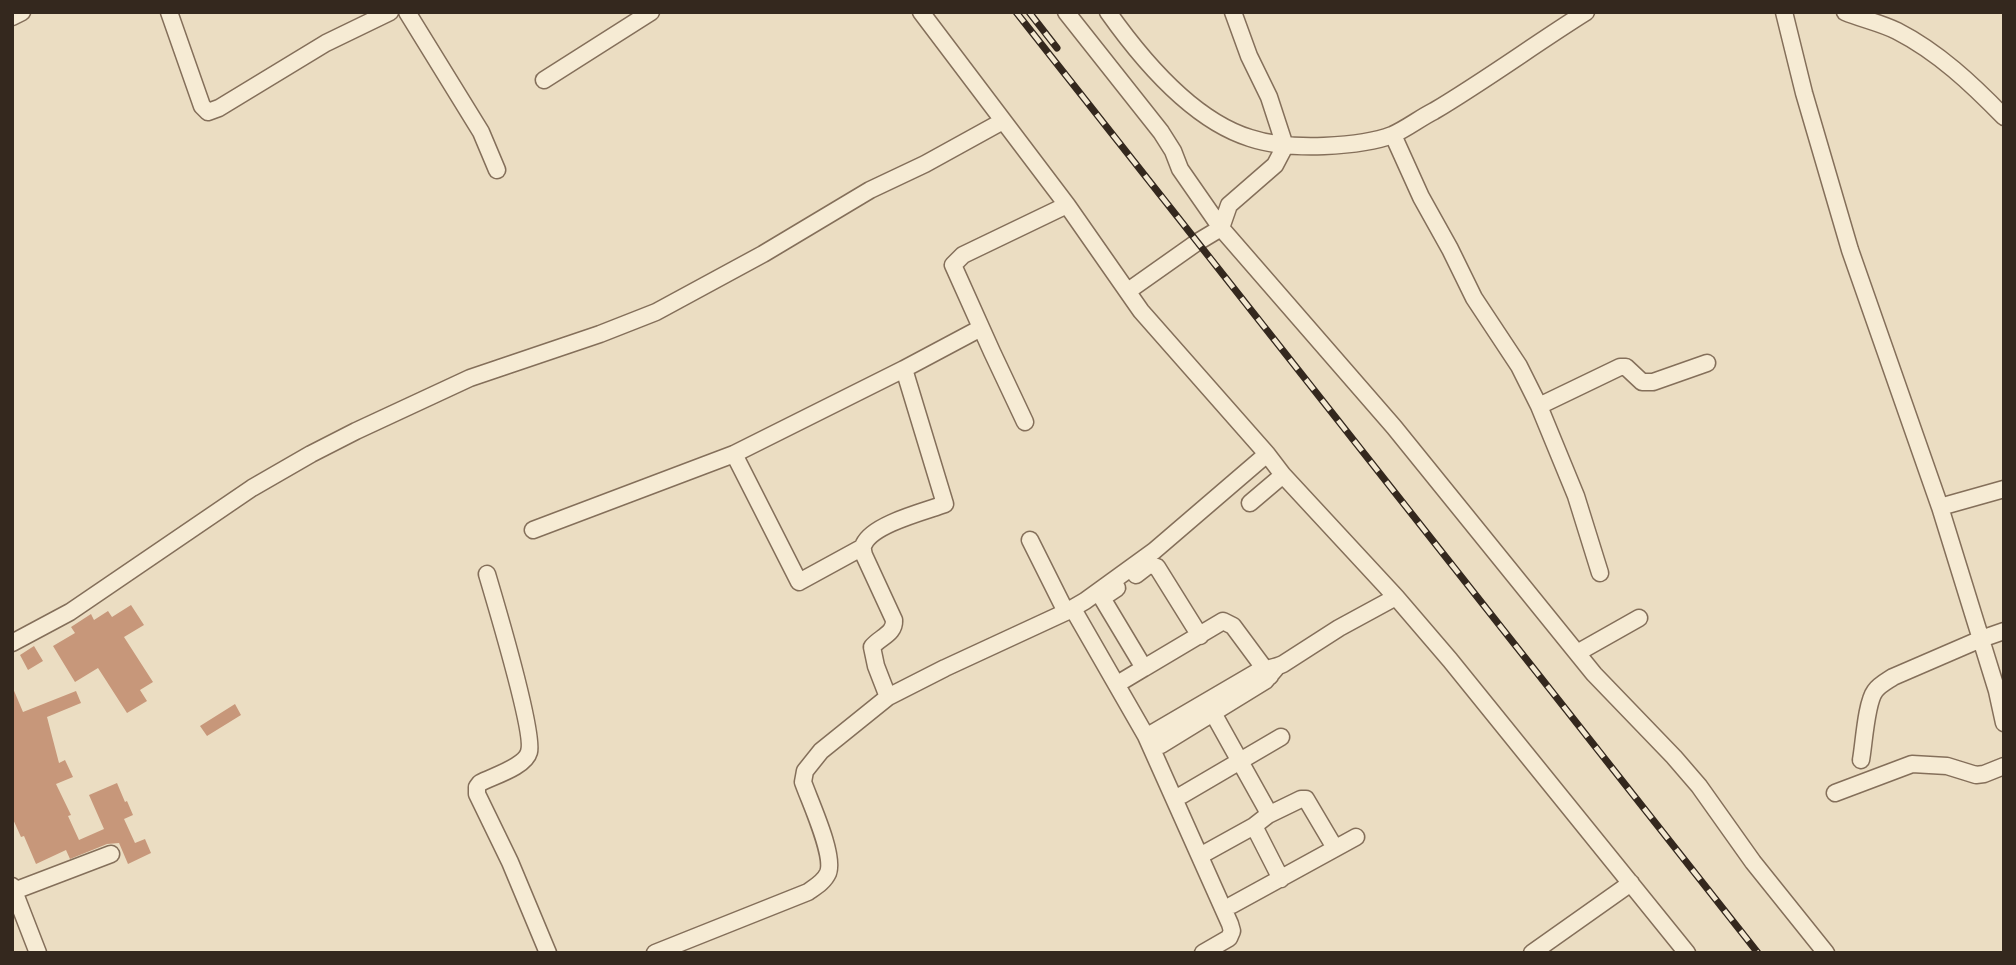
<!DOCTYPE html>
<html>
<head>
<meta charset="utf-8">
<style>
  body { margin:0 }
  #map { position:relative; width:2016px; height:965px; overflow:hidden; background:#ebddc2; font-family:Bitter,serif }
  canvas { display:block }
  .frame { position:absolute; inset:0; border:14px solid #34281e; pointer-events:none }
</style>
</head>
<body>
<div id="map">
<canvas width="2016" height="965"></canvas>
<div class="frame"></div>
</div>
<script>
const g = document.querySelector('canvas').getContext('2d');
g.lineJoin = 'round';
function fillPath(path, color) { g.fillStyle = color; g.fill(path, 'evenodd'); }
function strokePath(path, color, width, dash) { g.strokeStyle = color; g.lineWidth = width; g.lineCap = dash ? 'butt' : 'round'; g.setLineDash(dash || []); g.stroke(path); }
const building = new Path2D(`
  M131 605 144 625 124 637 153 682 140 690 147 701 127 713 98 668 75 682 53 646 75 633 71 627 91 614 94 620 108 611 112 617Z
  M34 646 43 661 28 670 20 655Z
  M12 686 23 712 76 691 81 703 47 717 59 763 65 760 73 777 56 784 71 815 68 816 79 840 104 829 89 795 117 783 125 802 127 801 133 815 124 819 135 843 145 839 151 853 128 864 119 843 107 844 70 859 66 850 36 864 24 836 21 837 12 817Z
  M235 704 241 715 207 736 200 726Z`);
const minor = new Path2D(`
  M169 12 202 106 208 112 219 108 326 43 390 12
  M407 12 481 132 497 170
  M921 12 1067 205 1141 311 1267 454 1283 475 1396 597 1450 660 1687 953
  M1066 12 1161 132 1173 151 1180 169 1221 228 1394 427 1594 674 1674 757 1699 786 1753 862 1826 953
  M1108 12C1142 60 1192 120 1250 138 1274 146 1298 147 1324 146 1345 145 1372 143 1392 135 1406 129 1420 118 1434 111 1486 80 1535 44 1586 12
  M1784 12 1804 93 1850 250 1940 507 1997 691 2004 723
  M1845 12C1862 19 1881 23 1897 31 1938 52 1972 84 2004 117
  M12 17 22 12
  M544 80 651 12
  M1393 135 1421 197 1450 249 1474 298 1519 366 1539 406 1576 496 1600 573
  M1128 291 1196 243 1221 228 1229 205 1275 165 1285 146 1269 97 1249 56 1233 12
  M904 369 981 328
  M1539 406 1620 367H1626L1642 382H1653L1707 363
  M1025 422 992 352 953 265 963 255 1067 205
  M734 454 799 582 863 547
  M1250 503 1283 475
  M1940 507 2004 489
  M533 530 734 454 904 369 945 504C926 511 873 524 864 544 862 547 863 551 864 555L894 620C895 634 880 637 872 647L876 666 888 697
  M1030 540 1066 612
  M487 574C495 601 535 734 529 752 525 767 493 776 480 783L477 787V794L510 862 548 953
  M1136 575 1149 565 1157 567 1200 636
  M1117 588 1102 598 1144 668 1223 621 1233 626 1270 676
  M1073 609 1146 736 1230 924 1232 931 1229 938 1203 953
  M12 643 70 612 252 488 311 454 356 431 470 378 600 334 656 312 763 254 870 190 925 164 1003 121
  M1577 653 1639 618
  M1276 668 1265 681 1161 745 1158 744 1151 734 1257 672C1266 668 1275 668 1283 664L1339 628 1396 597
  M1124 680 1144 668
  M1213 713 1266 808 1268 815 1254 826 1281 879
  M1861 760C1864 744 1866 703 1875 691 1879 685 1887 681 1893 677L1981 639 2004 631
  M1835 793 1912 764 1947 766 1976 775 1984 774 2004 766
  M1182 795 1281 737
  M1268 815 1301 799H1306L1335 848
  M1207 852 1254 826
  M12 886 38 953
  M14 891 111 854
  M1232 905 1356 837
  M655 953 808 892C815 887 824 882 828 873 835 855 810 802 803 782L805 771 821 751 888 697 945 668 1066 612 1085 601 1154 551 1267 454
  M1532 953 1631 883`);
const rail = new Path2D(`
  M1016 12 1758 953
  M1029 12 1057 48`);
fillPath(building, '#c7977a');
strokePath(minor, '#846f5a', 19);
strokePath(minor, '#f6ebd4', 16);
strokePath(rail, '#34281e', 7);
strokePath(rail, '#f3e8d1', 4.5, [13]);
</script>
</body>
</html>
